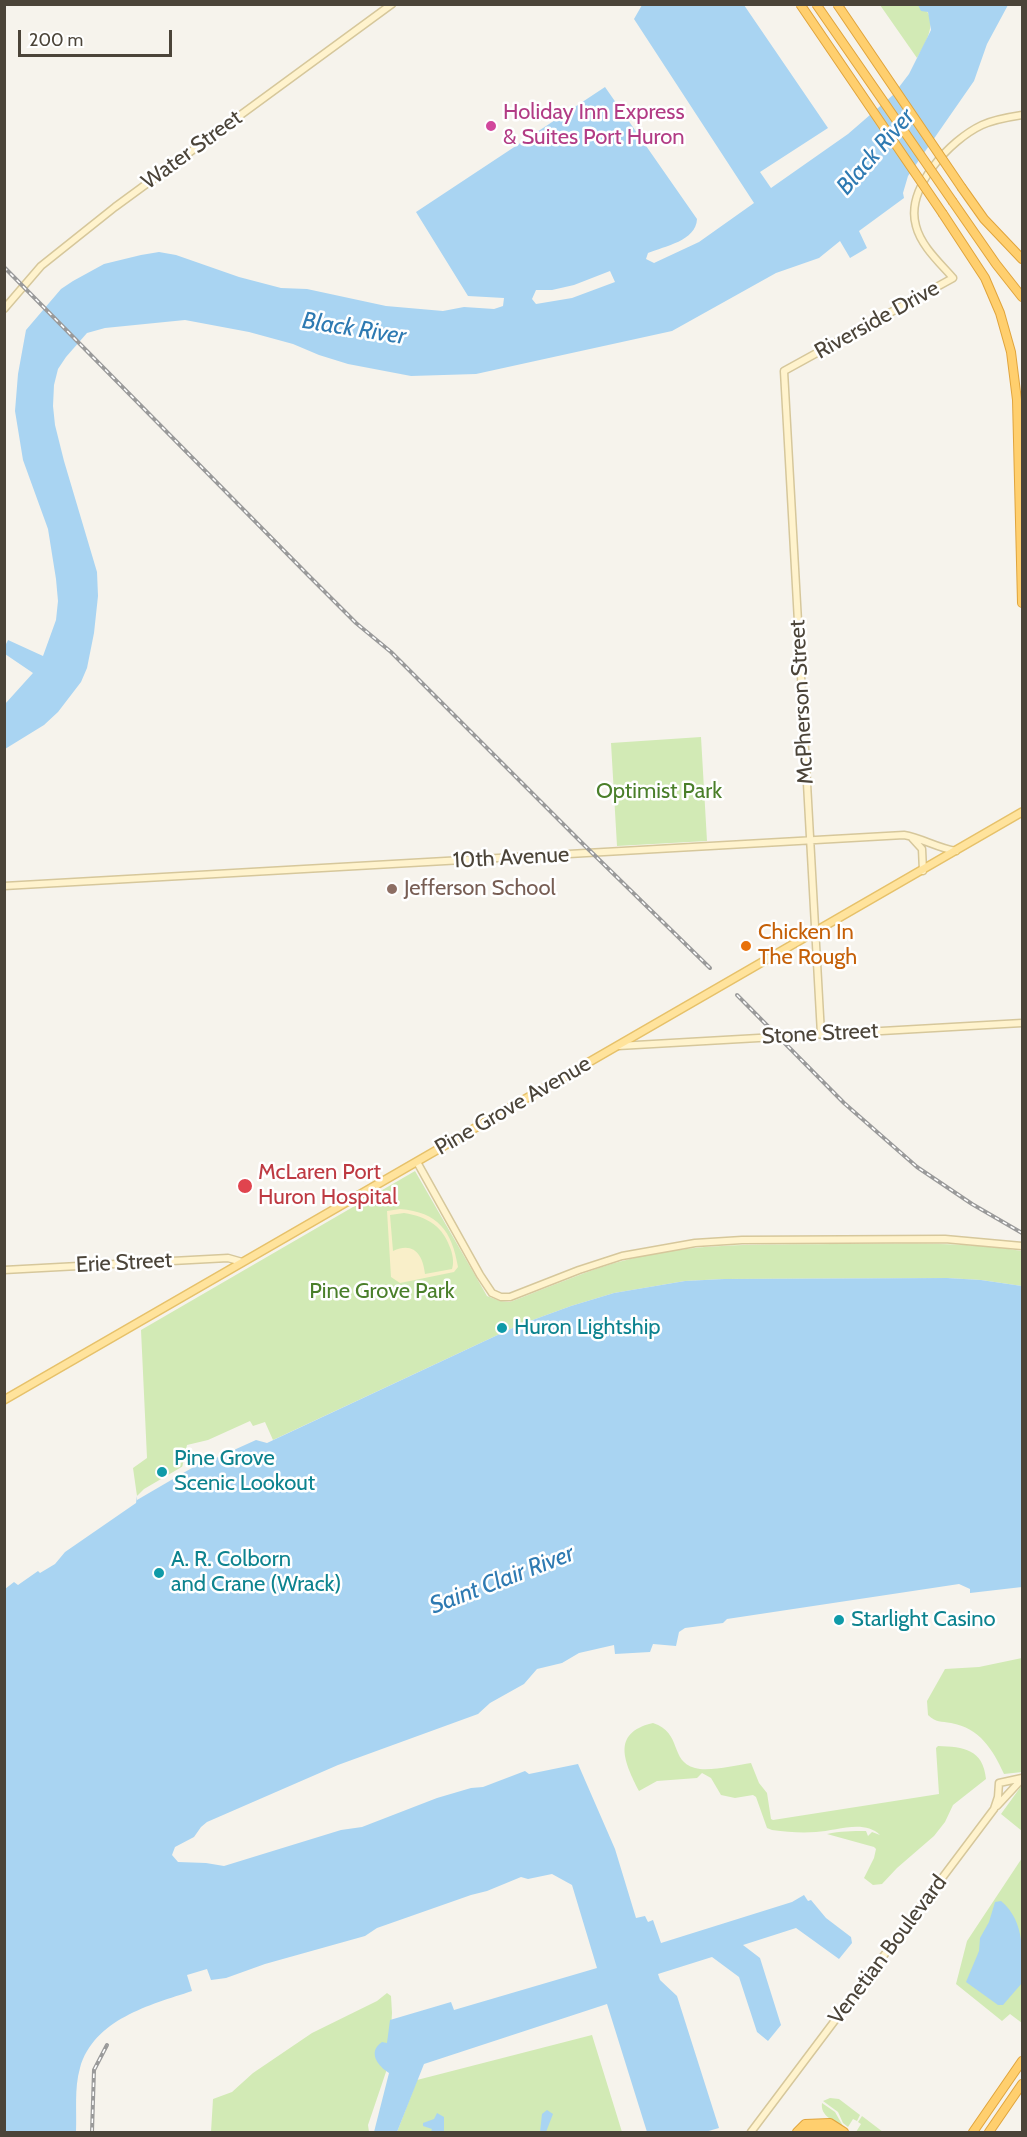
<!DOCTYPE html>
<html>
<head>
<meta charset="utf-8">
<style>
  body { margin:0 }
  #map { position:relative; width:1027px; height:2137px; overflow:hidden; background:#f6f3ec; font-family:Cabin,sans-serif }
  canvas { display:block }
  .frame { position:absolute; inset:0; border:6px solid #4b4439; pointer-events:none }
  .scale { position:absolute; left:18px; top:30px; width:154px; height:27px; box-sizing:border-box; border:3px solid #4b4439; border-top:0; padding-left:8px; font-size:18px; line-height:21px; white-space:nowrap; color:#4b4439; -webkit-text-stroke:4px #fff; paint-order:stroke }
</style>
</head>
<body>
<div id="map">
<canvas width="1027" height="2137"></canvas>
<div class="frame"></div>
<div class="scale">200 m</div>
</div>
<script>
const g = document.querySelector('canvas').getContext('2d');
g.lineJoin = 'round';
function fillPath(path, color) { g.fillStyle = color; g.fill(path, 'evenodd'); }
function strokePath(path, color, width, dash) { g.strokeStyle = color; g.lineWidth = width; g.lineCap = dash ? 'butt' : 'round'; g.setLineDash(dash || []); g.stroke(path); }
function write(font, color, halo, rows, align = 'center') {
  g.font = font + ' Cabin,sans-serif'; g.lineWidth = 5; g.setLineDash([]); g.textBaseline = 'middle'; g.strokeStyle = halo; g.fillStyle = color; for (const [text, x, y, turn = 0] of rows) {
    g.save(); g.translate(x, y); g.rotate((+turn || 0) * Math.PI / 180); g.textAlign = isNaN(turn) ? turn : align; if (halo) g.strokeText(text, 0, 0); g.fillText(text, 0, 0); g.restore();
  }
}
const green = new Path2D(`
  M880 5C889 5 911 2 918 5 942 15 926 43 917 58Z
  M701 737 707 841 617 846 611 743Z
  M415 1171 487 1296 500 1301 510 1302C550 1287 589 1269 630 1259 696 1242 764 1245 831 1244 895 1244 959 1241 1022 1251V1286L981 1280 947 1278 724 1279 685 1281 614 1293 571 1306 519 1325 273 1440 265 1422 253 1426 250 1421 208 1440 187 1445 182 1468 137 1496 133 1468 147 1458 141 1330Z
  M1022 1658V1772L1004 1774C993 1750 980 1728 951 1723 941 1721 936 1723 928 1715L927 1701 945 1669 979 1667Z
  M653 1723C683 1733 669 1761 695 1768 709 1772 736 1765 751 1763L759 1783 767 1793 771 1819 773 1820 939 1794 936 1748 938 1746C964 1747 983 1749 986 1779L953 1805 945 1822 934 1836 897 1868 882 1884 873 1885 864 1878 874 1858 876 1849 874 1847 827 1834C840 1831 852 1831 866 1831L868 1836 872 1832 880 1835C864 1819 836 1831 816 1832 801 1833 787 1832 772 1830L767 1828 756 1797 753 1795 735 1798 721 1795 711 1778 702 1773 697 1778 657 1781 639 1791C625 1763 610 1733 653 1723Z
  M1022 1785V1831L1001 1814Z
  M1022 1858V2023L1010 2014 1002 2021 956 1984 967 1941Z
  M387 1993 391 1996 392 2013 389 2063 368 2125 369 2132H211L213 2099 232 2092 253 2073 312 2033 377 2001Z
  M592 2035 622 2132H397L417 2080Z
  M830 2098 839 2099 860 2115 857 2121 853 2119 848 2127 843 2123 838 2112 823 2101Z
  M822 2103 835 2112 843 2126C834 2121 820 2116 822 2103Z
  M862 2116 883 2132H856L861 2124 858 2122Z`);
const sand = new Path2D(`
  M400 1209C438 1212 452 1231 458 1267L454 1272 400 1283 391 1277 387 1211ZM404 1213C428 1217 443 1226 451 1250 453 1257 454 1263 452 1269L425 1274C423 1255 414 1241 393 1251L390 1215Z`);
const water = new Path2D(`
  M642 5H744L828 128 760 172 771 188 848 134 893 95 909 74 931 30 928 12 921 11 918 5H1008L987 44 974 81 908 176 903 193 904 198 859 231 867 248 850 258 840 241 819 258 776 273 672 331 476 374 411 376 348 364 319 355 293 344 249 332 185 320 105 328 87 333 66 357 58 369 54 385 53 406 55 425 64 461 97 572 98 596 94 633 87 668 81 682 58 712 44 725 5 749V704L33 673 5 654V646L8 640 43 656 56 620 58 601 56 579 48 529 23 460 15 411 18 374 26 330 61 289 73 281 104 264 141 255 159 252 176 255 239 277 281 288 307 289 386 306 443 311 464 307 494 309 503 306 504 298 468 296 416 212 605 87 697 219C696 241 665 246 648 253L646 259 654 263 699 242 754 203 634 19ZM610 271 615 282 572 298 536 304 532 299 536 290H552L574 285Z
  M947 1278 981 1280 1022 1286V1587L970 1593V1589L959 1584 727 1619 723 1623 685 1628 679 1632 676 1646 653 1644 650 1652 615 1654 614 1645 579 1653 562 1663 537 1669 524 1684 490 1703 478 1714 338 1765 207 1822 201 1827 194 1837 175 1847 172 1855 178 1862 206 1863 224 1866 341 1830 362 1827 437 1798 471 1788 483 1787 525 1771 529 1774 578 1764 615 1849 636 1918 645 1916 648 1922 653 1920 661 1943 792 1902 804 1895 808 1901 811 1900 826 1918 851 1937 852 1943 839 1959 796 1928 743 1945 760 1958 781 2025 768 2041 757 2032 739 1977 712 1957 658 1974 660 1980 677 1996 719 2128 705 2132H647L607 2004 424 2064 397 2132H374L389 2073C378 2066 367 2052 382 2042L387 2043 390 2020 451 2002 454 2010 597 1968 572 1885 552 1874 528 1879 521 1877 487 1891 471 1895 377 1928 365 1936 265 1964 226 1978 211 1980 207 1969 187 1975 192 1991C150 2005 94 2019 80 2068 74 2088 77 2112 76 2132H5V1589L14 1582 18 1585 38 1571 40 1573 55 1564 65 1552 136 1503 137 1496 145 1490 202 1457 205 1463 256 1440 267 1443 519 1325 571 1306 614 1293 685 1281 724 1279Z
  M1001 1901C1026 1922 1022 1954 1022 1983L1003 2005H998L966 1982 979 1951 980 1938 989 1922 995 1902Z
  M547 2110 553 2114 546 2132H540L542 2114Z
  M437 2113 444 2117V2132H431L432 2129 423 2126V2123L434 2119Z`);
const pier = new Path2D(`
  M202 1457 197 1465 137 1500V1496L144 1489 185 1465Z`);
const secondary = new Path2D(`
  M4 309 41 266 115 207 392 4
  M912 838 922 849 923 871
  M4 886 904 835C922 838 937 848 956 851
  M821 1034 784 371 953 278C940 263 921 246 916 226 905 188 950 140 982 125 995 119 1009 117 1022 115
  M618 1046 1022 1023
  M417 1162 480 1275 492 1293 501 1297H510L579 1270 622 1256 695 1243 742 1240 945 1239 1022 1246
  M4 1270 228 1258 242 1262
  M997 1806 1022 1779
  M751 2132 994 1809 998 1797 999 1783 1022 1778`);
const primary = new Path2D(`
  M4 1400 1022 812`);
const highway = new Path2D(`
  M962 188 984 219 1022 259
  M953 202 996 264 1022 297
  M943 214 985 278 1000 313 1011 352 1017 400 1022 603
  M800 2131 826 2129 835 2132
  M797 2132 805 2124 830 2123 844 2132
  M973 2132 1022 2061
  M989 2132 1022 2084`);
const rail = new Path2D(`
  M4 267 309 576 356 623 391 652 582 843 710 968
  M737 995 844 1103 917 1167 972 1204 1022 1233
  M92 2132 94 2070 107 2045`);
const highwayBridge = new Path2D(`
  M800 4 943 214
  M816 4 953 202
  M837 4 962 188`);
const markers = [
  [491,126,6,"#d1479c"],
  [392,889,6,"#8d6e63"],
  [746,946,6,"#e8710a"],
  [245,1186,8,"#e0444e"],
  [502,1328,6,"#0f9aa8"],
  [162,1472,6,"#0f9aa8"],
  [159,1573,6,"#0f9aa8"],
  [839,1620,6,"#0f9aa8"]
];
const hotelNames = [
  ["Holiday Inn Express",503,113],
  ["& Suites Port Huron",503,138]
];
const streetNames = [
  ["Water Street",192,150,-36],
  ["Riverside Drive",877,320,-29],
  ["McPherson Street",802,702,-93],
  ["10th Avenue",511,858,-3],
  ["Stone Street",820,1034,-3],
  ["Pine Grove Avenue",513,1106,-30],
  ["Erie Street",124,1263,-3],
  ["Venetian Boulevard",888,1950,-53]
];
const parkNames = [
  ["Optimist Park",659,792],
  ["Pine Grove Park",382,1292]
];
const educationNames = [
  ["Jefferson School",404,889]
];
const foodNames = [
  ["Chicken In",758,933],
  ["The Rough",758,958]
];
const healthNames = [
  ["McLaren Port",258,1173],
  ["Huron Hospital",258,1198]
];
const cultureNames = [
  ["Huron Lightship",514,1328],
  ["Pine Grove",174,1459],
  ["Scenic Lookout",174,1484],
  ["A. R. Colborn",171,1560],
  ["and Crane (Wrack)",171,1585],
  ["Starlight Casino",851,1620]
];
const waterNames = [
  ["Black River",876,152,-49],
  ["Black River",354,329,9],
  ["Saint Clair River",502,1580,-21]
];
fillPath(green, '#d2eab5');
fillPath(sand, '#f9efc9');
fillPath(water, '#a9d4f2');
fillPath(pier, '#f6f3ec');
strokePath(secondary, '#d6c79b', 9);
strokePath(primary, '#e6c16a', 10);
strokePath(highway, '#e0a43c', 10);
strokePath(secondary, '#fff3cd', 6);
strokePath(primary, '#ffe39c', 7);
strokePath(highway, '#ffcf6e', 8);
strokePath(rail, '#9a9a9a', 4);
strokePath(rail, '#fff', 1.5, [4.5]);
strokePath(highwayBridge, '#e0a43c', 10, []);
strokePath(highwayBridge, '#ffcf6e', 8);
for (const [x, y, r, color] of markers) { const dot = new Path2D(); dot.arc(x, y, r, 0, 2 * Math.PI); g.fillStyle = color; g.fill(dot); strokePath(dot, '#fff', 2); }
write('22px', '#b23c85', '#fff', hotelNames, 'left');
write('22px', '#4b4439', '#fff', streetNames);
write('22px', '#4a7f2a', '#fff', parkNames);
write('22px', '#785e54', '#fff', educationNames, 'left');
write('22px', '#c56008', '#fff', foodNames, 'left');
write('22px', '#be3a42', '#fff', healthNames, 'left');
write('22px', '#0d838f', '#fff', cultureNames, 'left');
write('italic 24px', '#2e7ab2', '#fff', waterNames);
</script>
</body>
</html>
